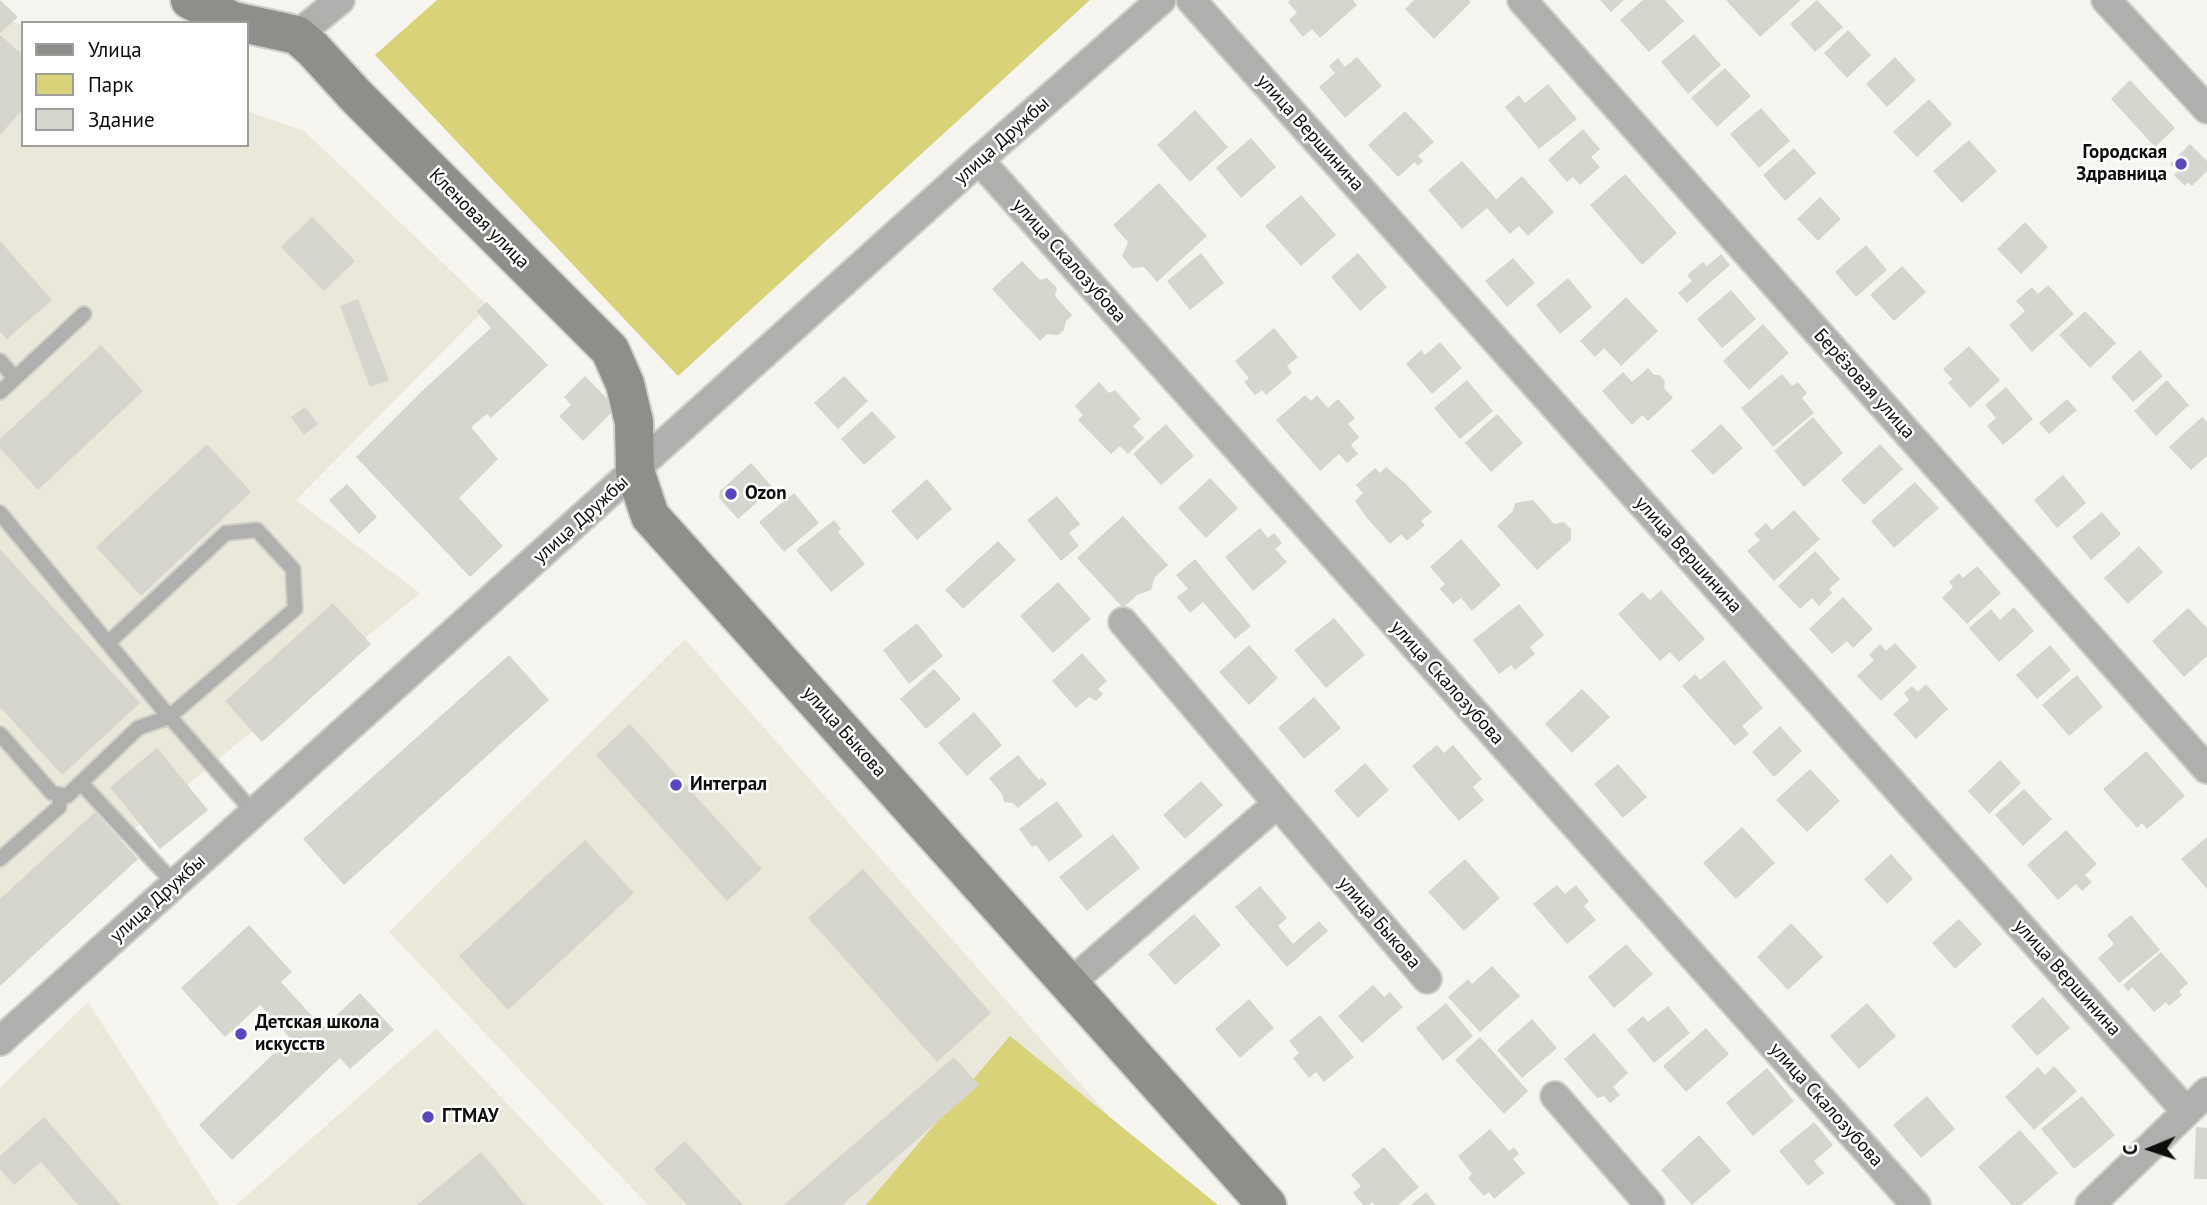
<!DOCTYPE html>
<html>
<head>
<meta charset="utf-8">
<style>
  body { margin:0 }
  #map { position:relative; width:2207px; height:1205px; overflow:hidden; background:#f5f4ee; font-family:"PT Sans",sans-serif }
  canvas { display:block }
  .legend { position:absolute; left:21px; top:21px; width:228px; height:126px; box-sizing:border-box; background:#fff; border:2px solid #9e9e9d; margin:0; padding:9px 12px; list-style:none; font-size:21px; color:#0d0d0b }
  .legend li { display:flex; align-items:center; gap:14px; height:35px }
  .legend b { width:35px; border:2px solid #9e9e9d }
  .north { position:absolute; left:2116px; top:1114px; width:70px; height:70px; -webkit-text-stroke:5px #fff; paint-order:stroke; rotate:268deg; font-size:19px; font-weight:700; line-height:28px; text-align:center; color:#0d0d0b }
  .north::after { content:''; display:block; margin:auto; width:24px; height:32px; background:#0d0d0b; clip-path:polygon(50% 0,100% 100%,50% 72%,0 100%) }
</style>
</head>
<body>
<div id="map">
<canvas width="2207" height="1205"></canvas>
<ul class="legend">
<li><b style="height:9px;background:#8e8e8a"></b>Улица</li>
<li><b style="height:19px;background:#d8d379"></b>Парк</li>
<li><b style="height:19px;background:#d6d6cf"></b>Здание</li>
</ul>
<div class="north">С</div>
</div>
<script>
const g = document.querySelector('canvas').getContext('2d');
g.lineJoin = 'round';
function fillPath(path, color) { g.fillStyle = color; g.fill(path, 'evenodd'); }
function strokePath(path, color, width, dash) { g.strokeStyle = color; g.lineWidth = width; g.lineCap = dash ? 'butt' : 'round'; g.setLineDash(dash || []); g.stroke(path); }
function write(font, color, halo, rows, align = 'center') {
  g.font = font + ' "PT Sans",sans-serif'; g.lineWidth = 5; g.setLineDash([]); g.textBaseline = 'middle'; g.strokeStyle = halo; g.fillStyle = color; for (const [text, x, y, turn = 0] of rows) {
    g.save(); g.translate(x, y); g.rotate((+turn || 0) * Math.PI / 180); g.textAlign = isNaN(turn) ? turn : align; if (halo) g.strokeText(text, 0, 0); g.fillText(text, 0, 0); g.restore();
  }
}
const built = new Path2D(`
  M0 16 23 26V145H247V111L304 131 488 306 296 500 420 593 16 926 0 941Z
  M685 639 1188 1205H648L389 932Z
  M88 1002 219 1205H0V1088Z
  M436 1029 604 1205H236Z`);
const green = new Path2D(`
  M437 0H1090L678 376 375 55Z
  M1010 1036 1218 1205H866Z`);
const building = new Path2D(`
  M0 0 18 17 0 33Z
  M1290 0H1353L1357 5 1320 38 1312 29 1303 37 1289 20 1297 13 1288 2Z
  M1414 0H1469L1471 2 1434 39 1405 9Z
  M1600 0H1624L1611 12Z
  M1643 0H1665L1684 21 1649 52 1620 20Z
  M1726 0H1801L1760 37Z
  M1817 0 1843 27 1815 52 1790 24Z
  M1848 30 1871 55 1847 78 1824 53Z
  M1694 34 1721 65 1688 94 1661 62Z
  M0 35 23 55V109L0 135Z
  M1357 57 1382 86 1345 118 1319 87 1335 73 1329 66 1338 58 1345 67Z
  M1895 57 1916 80 1887 107 1866 84Z
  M1725 68 1751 96 1717 127 1691 98Z
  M2130 80 2175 128 2155 147 2111 99Z
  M1548 84 1577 119 1539 149 1505 107 1519 95 1525 103Z
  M1929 99 1952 124 1917 157 1893 132Z
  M1761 108 1790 141 1759 168 1730 134Z
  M1195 110 1228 147 1190 182 1157 145Z
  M1405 111 1434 142 1418 156 1423 161 1418 166 1415 162 1398 177 1368 145Z
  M1583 129 1600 149 1591 157 1600 167 1580 185 1573 177 1567 182 1548 160Z
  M1251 138 1276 167 1241 198 1216 168Z
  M1969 140 1997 171 1962 203 1933 171Z
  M2190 144 2207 161V171L2192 186 2188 182 2185 186 2174 175 2178 171 2170 164Z
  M1794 148 1816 173 1785 201 1763 175Z
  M1462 161 1496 199 1490 205 1522 176 1554 212 1528 236 1519 226 1510 234 1487 208 1462 229 1428 190Z
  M1625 174 1677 233 1642 265 1590 205Z
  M1159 183 1207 236 1157 282 1144 267 1132 268 1122 256 1128 242 1113 225Z
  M1301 195 1336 235 1301 266 1265 226Z
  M1820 197 1841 219 1818 241 1797 219Z
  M312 217 355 261 324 291 281 247Z
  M2025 222 2048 247 2021 274 1997 249Z
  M0 241 52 300 7 339 0 332Z
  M1866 245 1887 270 1856 297 1835 272Z
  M1201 253 1224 283 1190 310 1167 281Z
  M1358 253 1387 287 1360 311 1331 277Z
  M1721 254 1730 265 1687 303 1678 293 1692 281 1687 275 1703 262 1707 266Z
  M1513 258 1535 283 1507 307 1485 281Z
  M1022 261 1040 280 1047 278 1057 288 1055 296 1072 315 1066 321 1064 330 1058 335 1047 334 1040 341 992 289Z
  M1902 266 1926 292 1894 321 1870 295Z
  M1568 278 1592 307 1560 334 1536 305Z
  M2048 285 2074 314 2032 352 2009 325 2025 311 2016 301 2032 287 2038 294Z
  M1731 290 1756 319 1722 348 1697 319Z
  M1626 297 1658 331 1621 366 1604 348 1595 357 1580 341Z
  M358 299 389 380 370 387 340 306Z
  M487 302 548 365 491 418 487 414 471 427 498 459 459 498 503 546 470 577 356 457 422 391 491 328 476 311Z
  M2085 311 2116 343 2090 368 2059 335Z
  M1763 324 1789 353 1749 390 1723 361Z
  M1274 328 1298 357 1287 366 1292 373 1266 395 1262 390 1255 395 1244 382 1249 378 1235 361Z
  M1440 342 1462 368 1432 394 1406 364 1421 350 1425 355Z
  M101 345 143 391 38 490 0 448V439Z
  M1969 346 2000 380 1970 408 1948 383 1952 379 1943 369Z
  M2140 350 2163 376 2133 402 2111 377Z
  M1648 368 1654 375H1659L1665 381 1664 388 1673 398 1648 421 1642 415 1632 425 1602 391 1623 372 1632 382Z
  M1782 374 1792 386 1798 382 1807 393 1802 398 1814 413 1773 447 1741 408Z
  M585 376 616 408 583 441 559 416 571 405 564 397Z
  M844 376 868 401 838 429 814 403Z
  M1467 380 1493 411 1460 439 1434 408Z
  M2167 380 2189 405 2156 436 2134 411Z
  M1099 382 1109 393 1115 390 1141 419 1133 426 1144 438 1128 454 1120 446 1111 454 1078 420 1083 415 1075 406Z
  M2006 387 2033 419 2003 445 1987 426 1996 418 1985 405Z
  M1305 395 1311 401 1317 395 1328 408 1338 399 1355 418 1348 424 1359 437 1351 445 1358 454 1347 463 1339 454 1320 471 1276 420Z
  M2067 399 2077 410 2049 434 2039 423Z
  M305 407 318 424 304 435 291 417Z
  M872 411 896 437 864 465 841 439Z
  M1497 414 1523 443 1491 472 1465 443Z
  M1813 417 1843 453 1804 487 1774 451Z
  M2202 417 2207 422V456L2191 470 2169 447Z
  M1166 424 1194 456 1161 485 1133 454Z
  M1721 424 1743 448 1713 475 1691 451Z
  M207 444 251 492 141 596 96 547Z
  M1880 444 1903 469 1864 505 1841 480Z
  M751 463 773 488 738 519 719 498 720 491Z
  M1386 467 1405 483 1432 512 1421 521 1425 525 1407 541 1401 534 1390 544 1367 518 1355 501 1363 493 1356 485 1375 468 1380 473Z
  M2063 475 2086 503 2057 528 2034 500Z
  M1210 478 1238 508 1206 538 1178 508Z
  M927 479 952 509 917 540 891 511Z
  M1915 482 1939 508 1894 548 1871 521Z
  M347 484 377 517 359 534 329 500Z
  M794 493 819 523 784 552 759 522Z
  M1057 496 1080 524 1069 533 1079 546 1061 561 1027 520Z
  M1533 500 1554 524 1564 522 1571 529V540L1537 570 1497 526 1513 511 1515 503Z
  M1794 510 1820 539 1774 581 1747 551 1760 540 1754 534 1766 523 1772 530Z
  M2102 512 2121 534 2091 560 2072 537Z
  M1123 516 1168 565 1155 577 1151 590 1137 595 1123 608 1077 558Z
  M834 520 841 529 838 532 865 564 831 592 796 550Z
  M1260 528 1268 538 1274 533 1282 543 1275 549 1287 562 1253 591 1225 557Z
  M1461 539 1501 585 1472 611 1461 598 1453 604 1440 589 1445 584 1430 567Z
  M998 541 1016 560 963 609 945 590Z
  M2139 546 2163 572 2128 604 2104 578Z
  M0 549 140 703 62 775 0 707Z
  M1815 551 1840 579 1829 589 1832 593 1819 606 1812 598 1800 609 1778 586Z
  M1195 559 1251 626 1235 639 1203 602 1190 613 1177 597 1188 589 1176 575Z
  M1977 566 2001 593 1967 624 1942 598 1953 587 1949 582 1959 573 1963 578Z
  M1058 582 1091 619 1053 653 1020 616Z
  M1661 590 1705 639 1679 662 1670 652 1660 661 1618 614 1642 592 1650 600Z
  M1843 597 1873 629 1853 648 1847 641 1832 654 1809 629Z
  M333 603 371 644 262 742 225 701Z
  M1519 604 1544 635 1530 647 1535 654 1515 670 1511 665 1499 674 1473 640Z
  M2014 607 2034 631 1999 662 1969 628 1991 609 2000 620Z
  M2188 608 2207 628V656L2184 677 2152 641Z
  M1334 618 1365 655 1326 688 1294 650Z
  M917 623 943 656 909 684 883 650Z
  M1895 643 1917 667 1881 701 1857 676 1874 660 1869 655 1880 644 1886 651Z
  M1249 645 1278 678 1249 705 1219 672Z
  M2050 645 2071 670 2037 699 2016 675Z
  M1082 653 1107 681 1098 689 1103 694 1096 701 1089 697 1076 708 1052 681Z
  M509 655 549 700 344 885 303 839Z
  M1724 660 1763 708 1742 726 1749 734 1735 746 1682 686 1695 674 1700 680Z
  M934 669 961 699 926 729 900 699Z
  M2077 675 2103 707 2069 736 2042 705Z
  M1926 684 1948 709 1916 739 1893 714 1909 700 1904 693 1912 686 1918 692Z
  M1582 689 1610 717 1572 753 1545 724Z
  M1314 697 1341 728 1304 759 1278 728Z
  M974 712 1002 745 967 776 938 743Z
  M630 724 762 869 727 901 596 755Z
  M1780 726 1802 751 1774 777 1752 752Z
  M1437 745 1444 753 1453 745 1482 779 1473 787 1484 800 1459 821 1412 766Z
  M157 748 208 810 160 849 110 787Z
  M2146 751 2185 796 2147 829 2142 823 2137 828 2103 789Z
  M1018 755 1039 780 1042 778 1047 784 1018 808 1013 803 1004 802 1002 794 989 778Z
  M2000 760 2021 783 1989 814 1968 791Z
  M1365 763 1389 790 1358 818 1334 791Z
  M1618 764 1647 797 1623 818 1594 784Z
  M1810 769 1840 801 1807 832 1776 800Z
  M1201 781 1223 805 1185 839 1163 815Z
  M2024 789 2052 819 2023 846 1995 815Z
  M1057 801 1083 836 1049 862 1036 845 1032 847 1019 829Z
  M95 812 138 859 0 986V899Z
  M1742 827 1775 863 1736 899 1703 863Z
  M2066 830 2097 864 2085 875 2092 882 2082 891 2076 884 2058 900 2027 865Z
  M1113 834 1140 868 1087 911 1059 877Z
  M2207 837V889L2181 859Z
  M585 840 634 893 508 1010 459 956Z
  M1891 854 1913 879 1887 904 1864 879Z
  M1465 859 1500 898 1464 931 1428 892Z
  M863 869 991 1013 937 1062 808 918Z
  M1557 885 1565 894 1576 885 1589 901 1584 906 1596 920 1567 944 1533 904Z
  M1260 886 1287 918 1278 926 1293 944 1319 921 1328 931 1287 967 1235 907Z
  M1194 914 1221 945 1175 985 1148 954Z
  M2131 915 2160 950 2119 983 2098 958 2114 944 2107 935Z
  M1959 919 1982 944 1955 969 1932 943Z
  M1791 923 1823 957 1788 990 1757 957Z
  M249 925 292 972 281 982 323 1028 360 993 394 1030 350 1069 340 1058 232 1160 199 1125 290 1038 260 1005 225 1037 181 988Z
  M1626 944 1653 974 1614 1008 1588 977Z
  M2161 952 2188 983 2179 991 2182 995 2169 1006 2166 1002 2154 1012 2132 987 2128 991 2123 985Z
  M1492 966 1520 996 1480 1032 1448 997 1468 979 1472 984Z
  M1373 985 1384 997 1390 992 1403 1007 1362 1043 1338 1016Z
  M2043 997 2070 1028 2037 1056 2011 1026Z
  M1249 999 1274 1028 1240 1058 1215 1029Z
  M1446 1003 1473 1036 1443 1061 1416 1028Z
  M1867 1003 1896 1036 1859 1069 1830 1036Z
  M1668 1006 1690 1033 1654 1063 1627 1030 1643 1016 1648 1022Z
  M1320 1015 1354 1057 1324 1082 1316 1072 1309 1078 1293 1058 1299 1053 1289 1041Z
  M1532 1019 1557 1048 1522 1078 1497 1050Z
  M1706 1028 1729 1054 1686 1092 1663 1066Z
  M1594 1033 1628 1073 1613 1087 1620 1095 1610 1103 1604 1096 1597 1098 1564 1059Z
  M1480 1037 1528 1091 1504 1114 1455 1060Z
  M954 1057 979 1085 842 1205H784Z
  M2054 1066 2077 1091 2034 1130 2005 1097 2038 1067 2045 1075Z
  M1767 1068 1794 1101 1753 1136 1726 1103Z
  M1927 1096 1955 1129 1921 1158 1893 1125Z
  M2082 1096 2115 1135 2074 1169 2041 1129Z
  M44 1117 121 1205H78L41 1162 14 1185 0 1169V1156Z
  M1814 1122 1833 1145 1814 1161 1824 1173 1808 1186 1779 1151Z
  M2196 1127 2207 1128V1179H2194Z
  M1490 1129 1509 1151 1514 1147 1519 1154 1513 1159 1525 1173 1494 1199 1489 1192 1484 1196 1468 1178 1472 1174 1458 1156Z
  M2020 1130 2058 1173 2021 1205H2012L1978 1167Z
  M1699 1135 1731 1171 1692 1205 1661 1170Z
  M685 1141 743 1205H687L654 1169Z
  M1384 1147 1419 1187 1398 1205H1375L1372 1202 1369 1205H1363L1353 1193 1361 1186 1351 1175Z
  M481 1152 525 1205H417Z
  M1426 1192 1436 1205H1411Z`);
const lane = new Path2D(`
  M0 361 15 378
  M0 392 84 314
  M0 513 162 708 254 813
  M0 734 52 793 67 796 138 728 169 717 295 609 293 569 257 530 226 533 108 643
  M81 783 175 884
  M0 859 59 807 61 795`);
const street = new Path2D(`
  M1191 0 2186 1111
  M1522 0 2207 769
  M2106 0 2207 109
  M297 35 340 0
  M979 160 1916 1205
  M1123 622 1427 979
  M1069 984 1277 804
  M0 1041 979 160 1161 0
  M1555 1096 1650 1205
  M2090 1205 2207 1092`);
const secondary = new Path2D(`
  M190 0 233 21 242 23
  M247 24 297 35 313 49 356 96 610 350 625 384 634 422 635 471 650 516 1267 1205`);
const markers = [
  [2181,164,7,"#5b46be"],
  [731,494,7,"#5b46be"],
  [676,785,7,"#5b46be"],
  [241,1034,7,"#5b46be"],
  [428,1117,7,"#5b46be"]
];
const streetNames = [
  ["улица Вершинина",1310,133,48],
  ["улица Дружбы",1002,141,-42],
  ["Кленовая улица",479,219,45],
  ["улица Скалозубова",1069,261,48],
  ["Берёзовая улица",1864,384,48],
  ["улица Дружбы",581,520,-42],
  ["улица Вершинина",1688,555,48],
  ["улица Скалозубова",1447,683,48],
  ["улица Быкова",844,732,48],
  ["улица Дружбы",158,899,-42],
  ["улица Быкова",1379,923,49],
  ["улица Вершинина",2067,978,48],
  ["улица Скалозубова",1826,1105,48]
];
const poiNames = [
  ["Городская",2167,153,"right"],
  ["Здравница",2167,175,"right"],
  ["Ozon",745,494],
  ["Интеграл",690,785],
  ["Детская школа",255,1023],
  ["искусств",255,1045],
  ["ГТМАУ",442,1117]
];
fillPath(built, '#e9e8db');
fillPath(green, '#d8d379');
fillPath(building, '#d6d6cf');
strokePath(lane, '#d0cfca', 18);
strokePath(street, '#d0cfca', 32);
strokePath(secondary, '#d0cfca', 42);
strokePath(lane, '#afafad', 14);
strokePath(street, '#afafad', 28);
strokePath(secondary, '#8e8e8a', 38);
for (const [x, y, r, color] of markers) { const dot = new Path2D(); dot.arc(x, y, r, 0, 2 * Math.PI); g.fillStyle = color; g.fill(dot); strokePath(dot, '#fff', 2.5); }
write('19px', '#0d0d0b', '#fff', streetNames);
write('bold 19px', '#0d0d0b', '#fff', poiNames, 'left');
</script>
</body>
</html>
